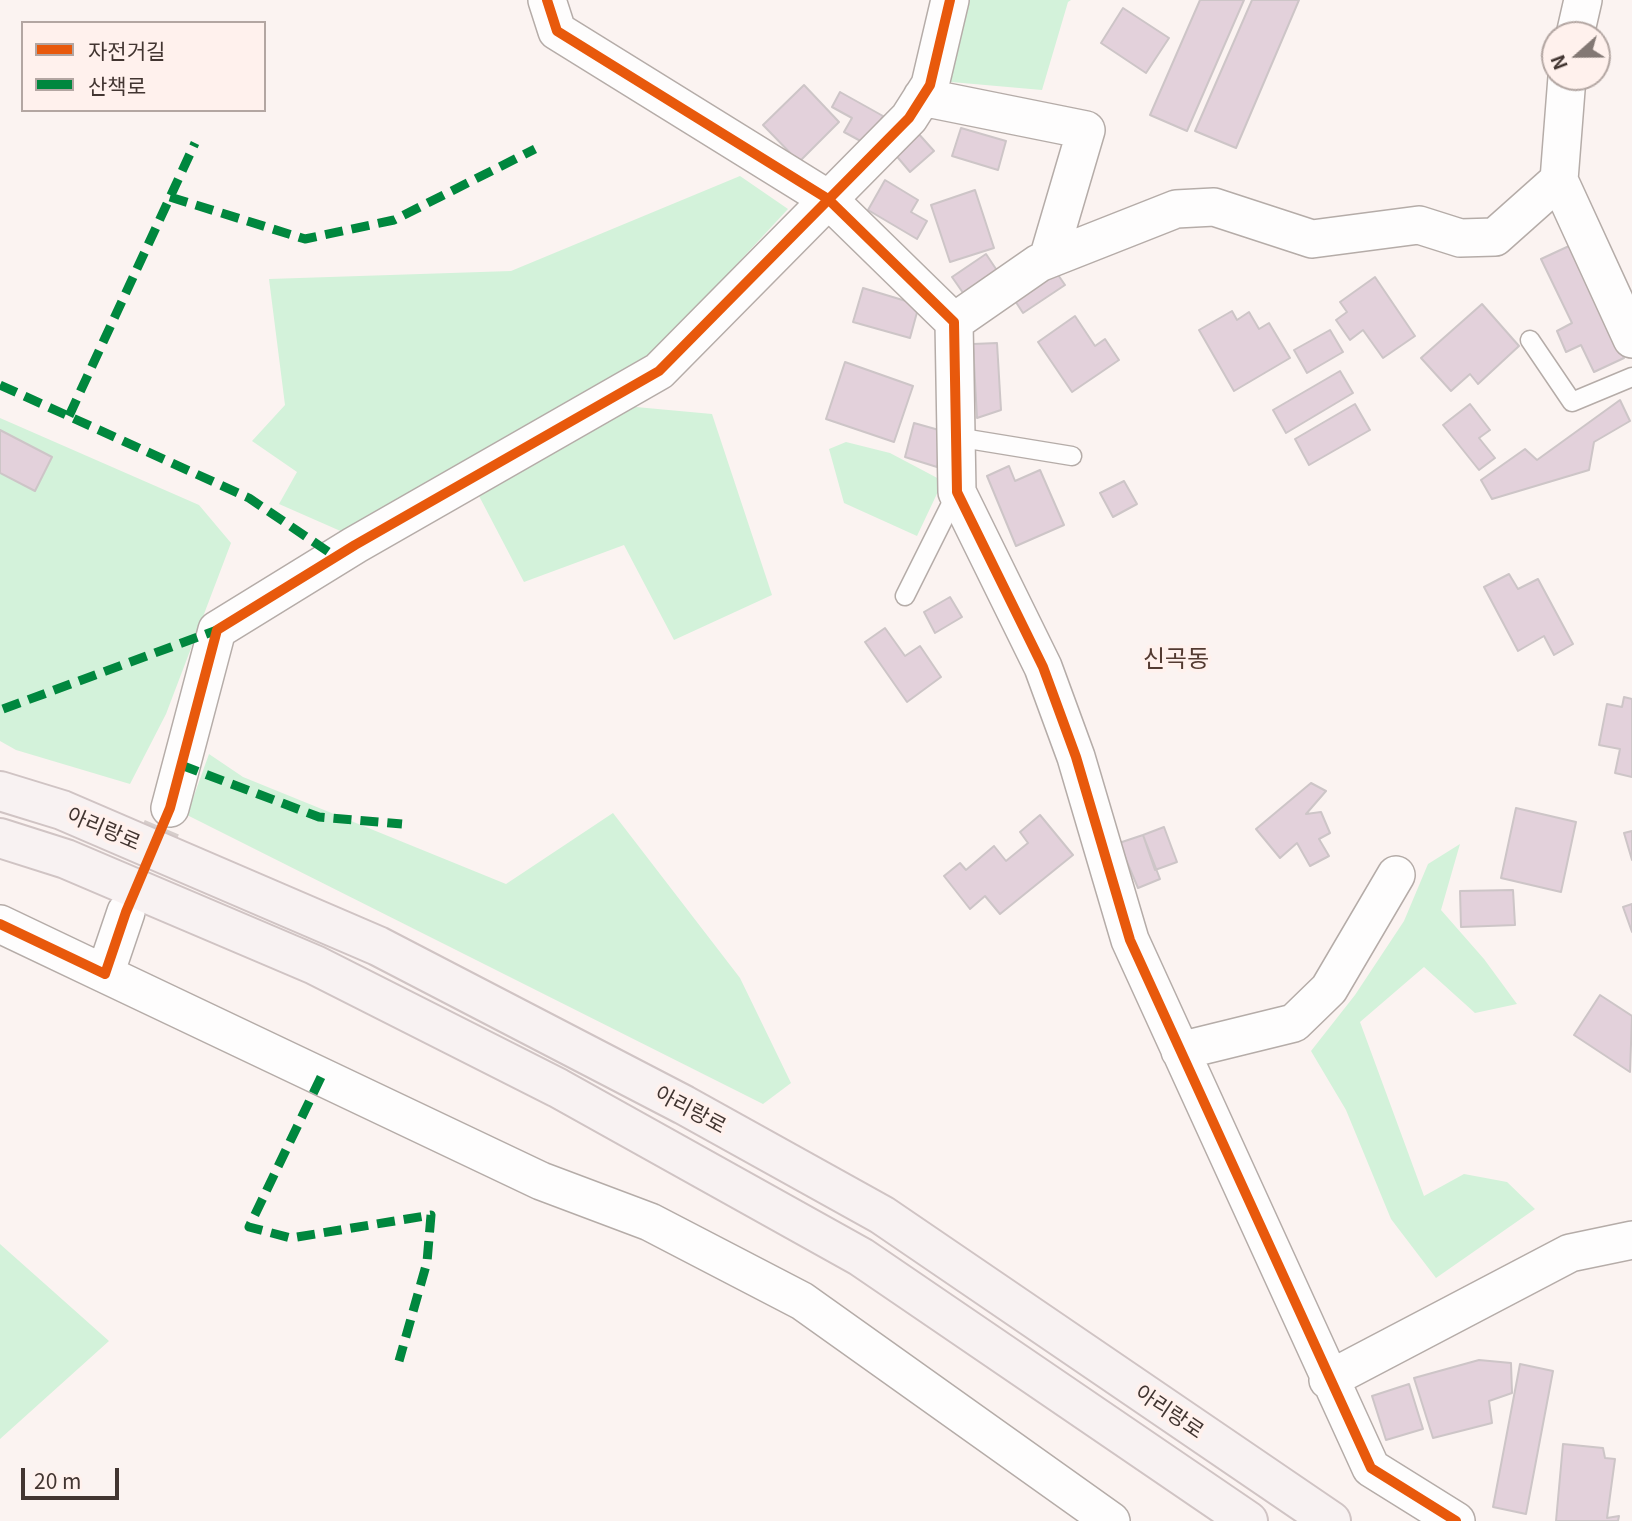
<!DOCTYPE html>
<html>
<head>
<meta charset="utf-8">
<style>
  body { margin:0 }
  #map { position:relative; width:1632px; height:1521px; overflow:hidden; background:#fbf3f1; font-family:Georgia,"Noto Sans KR",serif }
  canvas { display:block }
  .legend { position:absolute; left:21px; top:21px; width:245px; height:91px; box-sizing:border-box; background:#fff1ed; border:2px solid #b3a6a2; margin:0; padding:9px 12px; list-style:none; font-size:21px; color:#423531 }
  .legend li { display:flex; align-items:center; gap:14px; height:35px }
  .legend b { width:35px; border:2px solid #b3a6a2 }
  .north { position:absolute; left:1541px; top:21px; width:70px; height:70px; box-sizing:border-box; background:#fff1ed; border:2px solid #b3a6a2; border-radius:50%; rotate:249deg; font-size:19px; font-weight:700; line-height:28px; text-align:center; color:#423531 }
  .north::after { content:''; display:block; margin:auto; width:24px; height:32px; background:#837874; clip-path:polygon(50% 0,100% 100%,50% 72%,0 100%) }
  .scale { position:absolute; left:21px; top:1468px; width:98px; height:32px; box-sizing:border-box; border:4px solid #423531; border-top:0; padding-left:9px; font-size:21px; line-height:24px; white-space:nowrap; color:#423531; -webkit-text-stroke:5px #fff1ed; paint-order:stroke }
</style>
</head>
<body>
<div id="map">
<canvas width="1632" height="1521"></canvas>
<ul class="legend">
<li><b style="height:9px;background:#e8590c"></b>자전거길</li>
<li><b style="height:9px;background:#00873e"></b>산책로</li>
</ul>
<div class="north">N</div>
<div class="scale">20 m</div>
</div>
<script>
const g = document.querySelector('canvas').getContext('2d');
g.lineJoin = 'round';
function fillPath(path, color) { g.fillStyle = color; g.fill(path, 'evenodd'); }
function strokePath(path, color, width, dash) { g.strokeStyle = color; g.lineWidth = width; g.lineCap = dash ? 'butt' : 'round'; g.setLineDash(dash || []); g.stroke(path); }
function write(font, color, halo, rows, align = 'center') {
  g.font = font + ' Georgia,"Noto Sans KR",serif'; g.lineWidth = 7; g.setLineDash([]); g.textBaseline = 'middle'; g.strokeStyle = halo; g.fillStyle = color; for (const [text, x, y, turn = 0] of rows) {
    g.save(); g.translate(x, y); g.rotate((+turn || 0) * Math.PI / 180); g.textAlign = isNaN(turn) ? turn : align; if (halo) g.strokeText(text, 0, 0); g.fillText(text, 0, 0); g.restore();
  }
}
const green = new Path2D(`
  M966 0H1071L1068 2 1042 90 951 82Z
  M740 176 788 209 648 360 345 533 279 504 297 472 252 441 285 405 269 279 511 271Z
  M625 406 712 414 772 595 674 640 624 545 524 582 479 496Z
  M0 418 199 505 231 543 166 714 130 784 16 750 0 741Z
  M846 442 890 453 943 481 917 536 844 503 829 449Z
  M209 754 243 777 506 884 613 813 740 978 791 1083 763 1104 187 815Z
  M1460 844 1441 910 1484 959 1517 1004 1475 1013 1424 967 1360 1022 1424 1196 1464 1174 1507 1182 1535 1209 1436 1278 1391 1219 1346 1110 1311 1051 1355 995 1404 921 1428 864Z
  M0 1244 109 1341 0 1439Z`);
const building = new Path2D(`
  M1200 0H1244L1187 131 1150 115Z
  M1252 0H1299L1236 148 1195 131Z
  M1123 8 1169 38 1146 73 1101 43Z
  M804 85 839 122 799 162 763 125Z
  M840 92 883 116 866 144 844 132 852 118 832 107Z
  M961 128 1006 141 998 170 952 156Z
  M917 132 934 151 910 172 894 153Z
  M885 180 918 200 911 212 927 221 917 239 868 210Z
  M975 190 994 248 950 262 931 205Z
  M1569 246 1624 358 1594 372 1581 345 1566 352 1557 331 1572 323 1541 259Z
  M986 254 1002 278 968 300 952 277Z
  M1052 266 1065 285 1023 313 1010 293Z
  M1375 277 1415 336 1383 358 1363 330 1350 340 1336 320 1347 312 1340 302Z
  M863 288 919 305 910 338 853 322Z
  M1482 304 1519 346 1478 384 1470 374 1451 391 1421 358Z
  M1232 311 1237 320 1249 312 1259 329 1269 323 1290 358 1234 391 1199 330Z
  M1075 316 1095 346 1105 339 1119 360 1072 392 1038 342Z
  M1330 330 1343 352 1307 373 1294 350Z
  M997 343 1001 410 977 418 973 344Z
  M845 362 913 386 894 442 826 419Z
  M1340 371 1353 393 1286 433 1273 410Z
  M1620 400 1630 421 1594 442 1589 470 1492 499 1481 480 1525 449 1537 460Z
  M1355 404 1370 430 1309 465 1295 439Z
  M1470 404 1490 430 1479 438 1495 458 1479 470 1443 425Z
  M914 423 946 432 937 467 905 457Z
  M0 430 52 457 35 491 0 473Z
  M1009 466 1015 481 1040 470 1064 525 1016 546 987 476Z
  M1124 481 1137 504 1113 517 1100 493Z
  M1509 574 1518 589 1538 579 1573 644 1554 655 1544 636 1518 651 1484 587Z
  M950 597 962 617 935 633 924 612Z
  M885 628 905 656 920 646 941 677 907 702 865 642Z
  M1624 697 1632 699V777L1615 773 1620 749 1599 745 1607 704 1622 707Z
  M1311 783 1326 791 1306 814 1321 812 1330 833 1319 839 1329 856 1310 866 1297 843 1280 858 1256 829Z
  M1516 808 1576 822 1561 892 1501 878Z
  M1040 815 1073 855 1000 914 985 896 970 909 944 876 960 863 966 870 994 846 1006 861 1028 843 1020 832Z
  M1164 827 1177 862 1155 870 1143 835Z
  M1632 831V860L1624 833Z
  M1143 835 1160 879 1138 888 1119 843Z
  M1513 890 1515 925 1461 927 1460 891Z
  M1632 904V932L1623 907Z
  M1600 995 1632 1016 1630 1072 1574 1035Z
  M1479 1360 1511 1363 1512 1393 1489 1401 1492 1423 1433 1438 1414 1378Z
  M1520 1364 1553 1371 1526 1514 1493 1507Z
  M1409 1384 1423 1429 1386 1440 1372 1396Z
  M1563 1444 1603 1448 1605 1458 1615 1459 1607 1518 1619 1516 1618 1521H1556Z`);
const minorTunnel = new Path2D(`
  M126 912 170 808`);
const service = new Path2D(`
  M1530 340 1572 402 1632 377
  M956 437 1072 456
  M905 596 957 492`);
const minor = new Path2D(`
  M547 0 557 31 828 199 954 322 957 492 1043 667 1076 757 1130 940 1371 1468 1456 1521
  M1575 35 1583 0
  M1567 77 1559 180 1632 339
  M922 97 1086 130 1048 259
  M954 322 1039 263 1176 209 1214 207 1312 239 1419 225 1460 238 1495 237 1559 180
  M170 808 217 630 355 545 659 371 909 118 930 85 950 0
  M0 924 105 974 126 912
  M105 974 541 1181 650 1222 802 1301 1111 1521
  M1180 1051 1294 1023 1329 989 1396 875
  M1328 1380 1570 1253 1632 1240`);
const trunk = new Path2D(`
  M0 791 62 810 378 946 684 1105 882 1215 1331 1521
  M0 838 66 859 315 965 558 1088 861 1257 1248 1521`);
const quiet = new Path2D(`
  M170 197 305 239 394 220 535 149
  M0 385 249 498 336 557
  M69 416 195 143
  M3 709 217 630
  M181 765 319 817 402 824
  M321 1077 249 1227 291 1238 431 1215 427 1262 399 1361`);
const cycleway = new Path2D(`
  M547 0 557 31 828 199 954 322 957 492 1043 667 1076 757 1130 940 1371 1468 1456 1521
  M0 924 105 974 126 912 170 808 217 630 355 545 659 371 909 118 930 85 950 0`);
const streetNames = [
  ["아리랑로",104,828,23],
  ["아리랑로",691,1109,28],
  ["아리랑로",1170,1411,34]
];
const quarterNames = [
  ["신곡동",1176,658]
];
fillPath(green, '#d3f2da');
fillPath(building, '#e3d1db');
strokePath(building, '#cdc5c7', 2);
strokePath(minorTunnel, '#d6cdcb', 37, [37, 18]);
strokePath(service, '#b5aca8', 21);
strokePath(minor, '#b5aca8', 40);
strokePath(trunk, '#d0c4c4', 42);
strokePath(service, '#fefdfd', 18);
strokePath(minor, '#fefdfd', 37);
strokePath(trunk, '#f8f2f2', 38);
strokePath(quiet, '#00873e', 9, [18, 9]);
strokePath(cycleway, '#e8590c', 10);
write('21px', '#423531', '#fff1ed', streetNames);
write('24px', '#533a31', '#fff1ed', quarterNames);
</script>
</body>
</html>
